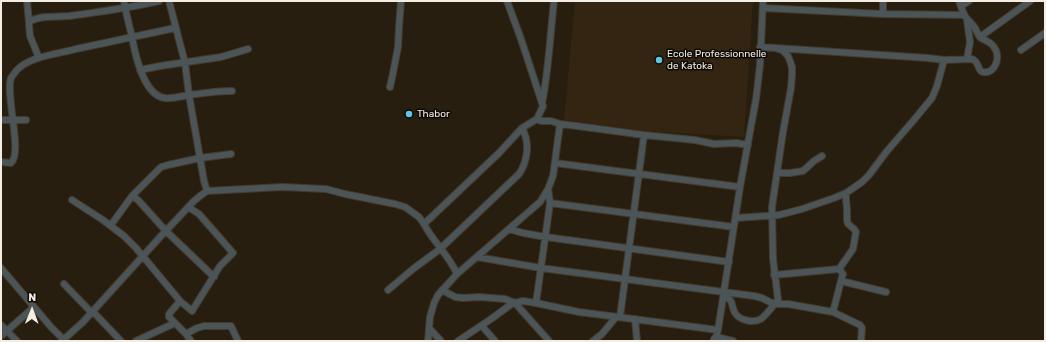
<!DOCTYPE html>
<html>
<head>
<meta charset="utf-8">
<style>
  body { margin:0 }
  #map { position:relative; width:1046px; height:342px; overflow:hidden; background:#271e10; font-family:Rubik,sans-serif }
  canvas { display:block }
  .frame { position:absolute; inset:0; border:2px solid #f3ede4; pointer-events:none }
  .north { position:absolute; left:12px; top:290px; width:40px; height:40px; -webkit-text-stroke:3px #0d0904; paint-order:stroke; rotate:1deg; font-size:11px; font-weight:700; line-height:16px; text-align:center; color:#f3ede4 }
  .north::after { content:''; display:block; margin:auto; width:14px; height:18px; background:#f3ede4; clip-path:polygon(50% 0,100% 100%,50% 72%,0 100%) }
</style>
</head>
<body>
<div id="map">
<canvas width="1046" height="342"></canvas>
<div class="frame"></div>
<div class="north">N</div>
</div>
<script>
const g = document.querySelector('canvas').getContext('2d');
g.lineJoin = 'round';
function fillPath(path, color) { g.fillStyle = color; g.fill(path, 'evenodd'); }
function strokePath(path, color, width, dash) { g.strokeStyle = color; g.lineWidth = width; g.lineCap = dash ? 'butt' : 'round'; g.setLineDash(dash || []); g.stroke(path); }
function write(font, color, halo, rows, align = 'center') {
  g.font = font + ' Rubik,sans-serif'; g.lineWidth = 3; g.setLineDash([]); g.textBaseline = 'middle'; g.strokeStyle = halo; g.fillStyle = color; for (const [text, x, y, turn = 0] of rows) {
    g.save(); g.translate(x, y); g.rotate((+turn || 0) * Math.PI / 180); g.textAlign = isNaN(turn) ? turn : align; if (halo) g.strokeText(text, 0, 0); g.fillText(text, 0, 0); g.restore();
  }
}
const built = new Path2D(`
  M575 1H753L744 137 646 131 564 120Z`);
const minor = new Path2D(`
  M27 1 29 22V25L30 36 39 58
  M124 1C126 13 129 25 132 37 135 54 144 96 165 98 173 99 182 96 189 95 204 93 217 91 232 91
  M169 1 185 63 189 95 204 181 207 191
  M961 6 969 1
  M763 8 883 14 964 15
  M883 14V1
  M29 22C40 15 57 17 69 16 99 12 129 8 159 1
  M980 37 1030 1
  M760 47 928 58 944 60 972 59C980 62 977 71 983 72 996 74 1001 56 994 47 991 42 986 41 981 38 978 36 977 31 975 28 972 23 967 20 965 16 962 11 961 6 959 1
  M1021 50 1045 33
  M967 59 970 42 967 20
  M140 70 160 66 221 57 248 49
  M390 87 393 73 398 47 399 27 401 1
  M542 103C549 69 550 35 554 1
  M537 119 541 121H551L560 124 577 126 644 135 695 140 714 144 736 143 748 145
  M1 120H26
  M1 162 11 163C23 153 5 94 11 78 12 76 15 73 16 71 29 56 58 54 76 49 109 42 142 35 175 28
  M555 163 740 187
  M777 173H790L803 171 814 161 822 156
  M132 196 138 200 166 231 214 277
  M72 200 103 220 124 236 136 248 180 301 192 311 220 266 233 253 199 214 188 207
  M550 203 734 227
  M736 218 779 215 802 209 834 198 846 193 862 182 869 175 887 151 913 121 932 98 937 86 944 60
  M424 224C433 242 449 255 457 274
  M111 225 132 196 161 167 168 165 200 158 231 154
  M509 229 523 233 546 237 729 262
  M477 257 541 268 754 296 762 298 774 304H788L833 312 860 325 862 328 861 341
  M1 268 51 327 65 341
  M774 275 839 269
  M841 281 886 292
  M64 284 92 313 95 314 99 318 121 341
  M388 290 413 269 440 249 519 174C528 161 530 142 522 128
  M442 290 455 297 463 298 479 297 505 299 515 303 523 301 536 303 579 312 718 330
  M723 296C735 300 730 304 735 313 740 321 754 323 761 319 764 317 776 303 778 299L773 259 772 207 783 132 791 88 792 75V67L790 61 788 56 782 50 775 48
  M180 301 169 314V317L186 334 191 341
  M515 303 549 341
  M536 303 550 203 548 189 553 176 560 124
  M833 312 842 277 843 274 839 269 853 249 855 237 856 232 854 229 848 224 847 220V208L846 200V193
  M620 317 644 135
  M635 319 637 341
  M1 325 17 341
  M482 326 495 341
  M429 328 441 341
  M186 334 197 328 204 326H231L238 341
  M1 336 34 307
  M714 339 716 337 733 341
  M62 341 83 322 161 236 193 202 200 196 207 191 282 187 326 189 345 194 395 204 405 207 419 217 424 224 499 153 522 128 537 119 543 106 521 39 507 1
  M136 341 175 323
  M428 341 430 317 434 303 438 295 457 274 540 202 548 189
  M458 341 491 319 513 303
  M593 341 602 334 616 317
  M715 341 718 330 740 187 756 99 760 65 763 1`);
const markers = [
  [659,60,4,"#5cc7e7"],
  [409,114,4,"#5cc7e7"]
];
const poiNames = [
  ["Ecole Professionnelle",667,54],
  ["de Katoka",667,66],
  ["Thabor",417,114]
];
fillPath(built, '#332511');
strokePath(minor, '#443b2e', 8);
strokePath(minor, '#4b5457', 6);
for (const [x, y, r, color] of markers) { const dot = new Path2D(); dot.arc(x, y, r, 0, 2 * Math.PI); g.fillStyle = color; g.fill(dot); strokePath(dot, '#0d0904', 1.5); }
write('10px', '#f3ede4', '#0d0904', poiNames, 'left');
</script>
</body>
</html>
